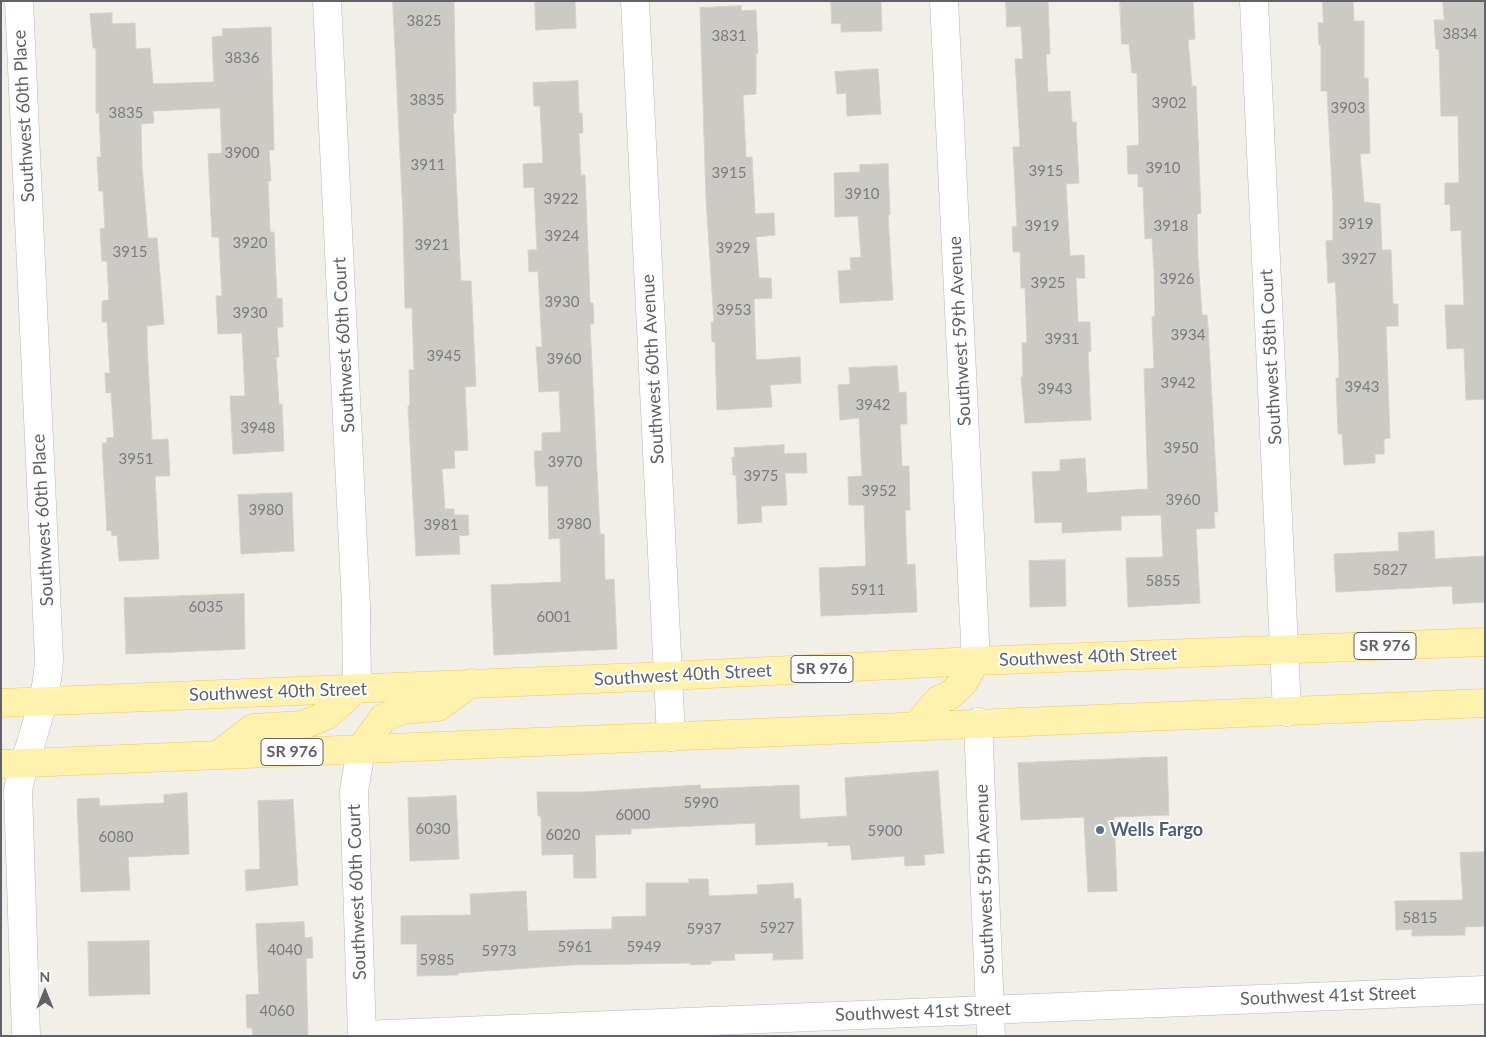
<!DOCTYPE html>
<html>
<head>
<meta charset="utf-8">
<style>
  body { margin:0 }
  #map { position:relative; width:1486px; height:1037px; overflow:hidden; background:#f1efe8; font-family:Lato,sans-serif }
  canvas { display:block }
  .frame { position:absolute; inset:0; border:2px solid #5f6368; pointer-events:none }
  .north { position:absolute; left:20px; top:967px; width:50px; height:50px; -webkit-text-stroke:4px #fff; paint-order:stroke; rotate:0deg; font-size:14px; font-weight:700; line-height:20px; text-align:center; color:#5f6368 }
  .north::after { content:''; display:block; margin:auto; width:18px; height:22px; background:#5f6368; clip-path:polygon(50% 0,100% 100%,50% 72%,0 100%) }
</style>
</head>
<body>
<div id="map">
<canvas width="1486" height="1037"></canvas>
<div class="frame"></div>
<div class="north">N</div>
</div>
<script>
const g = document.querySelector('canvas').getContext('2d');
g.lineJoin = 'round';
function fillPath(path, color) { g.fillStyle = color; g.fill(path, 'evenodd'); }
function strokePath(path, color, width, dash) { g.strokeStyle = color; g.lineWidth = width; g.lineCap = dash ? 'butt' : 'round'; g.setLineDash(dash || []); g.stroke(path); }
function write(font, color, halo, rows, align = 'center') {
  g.font = font + ' Lato,sans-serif'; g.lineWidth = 4; g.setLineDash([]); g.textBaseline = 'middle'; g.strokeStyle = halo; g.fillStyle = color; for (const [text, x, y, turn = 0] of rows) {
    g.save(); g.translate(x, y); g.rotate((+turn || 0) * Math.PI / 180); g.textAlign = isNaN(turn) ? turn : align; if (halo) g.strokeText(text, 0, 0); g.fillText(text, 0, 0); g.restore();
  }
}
const building = new Path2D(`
  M393 1H454L456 113H453L461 281H471L476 386 465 387 468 450 454 451 455 468 442 469 445 509H454V515H468L469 535 459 536 460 554 416 556 408 406H410L409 370H414L412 308H405L403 216Z
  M535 1H575L576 28 536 30Z
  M831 1H881L882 31 841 32V23L832 24Z
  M1006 1H1048L1050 54H1046L1048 92 1070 91 1072 122H1076L1079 183 1066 184 1070 256 1084 255 1085 278H1076L1078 322H1090L1091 351 1088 352 1091 420 1025 423 1021 377H1023L1022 343H1027L1025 288H1021L1020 252H1013L1012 227 1017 226 1013 147H1020L1015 59H1023L1021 26 1007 27Z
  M1120 1H1193L1195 39 1188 40 1192 86H1196L1201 213 1197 214 1198 258 1202 315H1207L1208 326 1218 512H1214L1215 528 1196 529 1200 603 1128 607 1126 558 1163 557 1161 515 1121 516V530L1062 533V522L1035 523 1032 472 1060 471V460L1085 458 1087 493 1148 489 1144 369 1154 368 1152 317 1155 316 1154 272 1152 238 1145 239 1143 187H1138V174H1128L1127 146 1139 145 1137 73H1132L1129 44H1122Z
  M1323 1H1353L1354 21H1364V78H1368L1370 153 1360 154 1364 202 1380 204 1382 250H1391L1393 304H1398V326H1386L1390 438 1384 439V454H1375V463L1344 465 1342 434H1338L1336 378H1339V365L1336 293 1335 282 1328 283 1326 241 1333 240V204L1327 91H1321V45H1319L1318 23H1323Z
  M1443 1H1485V399L1466 400 1464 348 1447 349 1445 305H1464L1461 230 1451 231 1450 204 1445 205V183H1459L1458 116H1441L1439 49H1436L1434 20H1444Z
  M741 6V11L756 10 758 53H756V94L743 95 746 157H752L755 214 774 213 775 235 756 237 759 278H771L772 298 754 299 756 360 800 357 801 383 770 385 772 407 717 410 715 342H712L711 322H714L706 198 700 8Z
  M112 13V24L135 23 136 49 150 48 153 84 214 82 212 37 223 36 222 29 271 27 274 150H269L271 181H268L270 232H274L277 299 282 298 283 327H277L279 357H276L279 404H282L284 451 233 454 230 396H245L242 333 218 334 216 296H222L219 237H212L208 154 222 153 220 108 153 111 154 123 141 124 142 166 148 238H157L164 324 147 326V343L152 440 168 439 170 476H155L159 559 119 561 117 535 112 536 111 530 107 531 102 443H107V438L114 437 111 392 106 393 105 373H110L107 322H102V301L109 300 107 261H102L100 229 105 228 103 191H99L97 157H101L99 113H96V48H93L90 14Z
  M878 69 881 114 847 116 846 93 837 94 835 72Z
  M578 81 579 113H582L583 133H579L581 175H585L590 303H593L594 324H590L600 534H604L605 580 614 579 617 649 494 655 491 585 561 582 560 538 549 539 548 486H536L534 451H542V433L561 432 559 391 539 392 536 347H542L538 271 529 272 528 250H537L534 187 524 188 523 164 543 163 540 106H534L533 83Z
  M888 164 890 215H888L893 300 840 303 838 271 851 270 850 258 861 257 858 216 835 217 834 173 860 172V165Z
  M897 366 899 393 906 392 907 424H900L902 466H909L910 510H905L907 565 915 564 917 612 821 616 819 568 866 566 864 505H849L848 477 862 476 859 418 840 420 838 385 850 384 849 368Z
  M784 445V454L806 453 807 473H785L787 505 761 506 762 522 738 524 736 475H733L732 457H735L734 448Z
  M292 493 294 551 241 554 238 495Z
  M1434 531 1435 559 1485 556V602L1453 604 1452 586 1336 592 1334 554 1399 551 1398 533Z
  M1065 560 1066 606 1030 607 1029 561Z
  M244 594 245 649 126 654 124 598Z
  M1167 757 1169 815 1114 817 1117 891 1088 892 1084 817 1021 820 1018 763Z
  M938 771 944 853 924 855 925 865 905 866 904 856 852 860 850 845 828 846V842L756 845 755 823 631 829V834L595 835 596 878H574L573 854 542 855 541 816H538L537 792H583L700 785 701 789 799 785 800 819 847 816 845 778Z
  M187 793 189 854 128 857 130 890 81 892 77 799 99 798 100 806 164 803V795Z
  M456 796 459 859 410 861 408 798Z
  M293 800 298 885 246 891 245 870 260 869 258 801Z
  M1485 852V926L1465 927V935L1412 936V929L1396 930 1395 901 1463 900 1460 853Z
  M689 879H708L709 896 758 894 757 885 793 883 794 899 801 898 803 959 773 960V953L734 954 735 960 711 961V964L691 965V963L572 965 458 973V975L417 976V944H401V916L471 915 470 894 526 891 528 931 612 929V917L646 916V883H689Z
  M304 922 305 938 312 937 313 958H306L308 1036H253L252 1028H247L246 995 259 994 256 924Z
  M149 941 150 994 89 996 88 942Z`);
const street = new Path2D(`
  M19 1 49 658C48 703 27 746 18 790L26 1036
  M327 1 356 607 357 688
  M635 1 671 737
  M944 1 976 661
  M1254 1 1287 712
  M978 722 991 1036
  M361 749 354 791 362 1036
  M362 1035 1485 990`);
const primary = new Path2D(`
  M1 703 667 676 976 661 1485 642
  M917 725 938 700 950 695 963 683 976 661
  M361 749 383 718 402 710 438 707 471 683
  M218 755 253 728 303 725 327 715 357 688
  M1 764 1485 703`);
const markers = [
  [1100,830,5,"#5c6f8a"]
];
const numberNames = [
  ["3825",424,21],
  ["3834",1460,34],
  ["3831",729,36],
  ["3836",242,58],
  ["3835",427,100],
  ["3902",1169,103],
  ["3903",1348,108],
  ["3835",126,113],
  ["3900",242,153],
  ["3911",428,165],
  ["3910",1163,168],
  ["3915",1046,171],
  ["3915",729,173],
  ["3910",862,194],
  ["3922",561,199],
  ["3919",1356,224],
  ["3919",1042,226],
  ["3918",1171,226],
  ["3924",562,236],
  ["3920",250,243],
  ["3921",432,245],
  ["3929",733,248],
  ["3915",130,252],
  ["3927",1359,259],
  ["3926",1177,279],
  ["3925",1048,283],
  ["3930",562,302],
  ["3953",734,310],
  ["3930",250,313],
  ["3934",1188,335],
  ["3931",1062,339],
  ["3945",444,356],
  ["3960",564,359],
  ["3942",1178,383],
  ["3943",1362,387],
  ["3943",1055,389],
  ["3942",873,405],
  ["3948",258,428],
  ["3950",1181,448],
  ["3951",136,459],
  ["3970",565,462],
  ["3975",761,476],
  ["3952",879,491],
  ["3960",1183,500],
  ["3980",266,510],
  ["3980",574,524],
  ["3981",441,525],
  ["5827",1390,570],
  ["5855",1163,581],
  ["5911",868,590],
  ["6035",206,607],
  ["6001",554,617],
  ["5990",701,803],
  ["6000",633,815],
  ["6030",433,829],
  ["5900",885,831],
  ["6020",563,835],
  ["6080",116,837],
  ["5815",1420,918],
  ["5927",777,928],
  ["5937",704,929],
  ["5961",575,947],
  ["5949",644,947],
  ["4040",285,950],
  ["5973",499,951],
  ["5985",437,960],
  ["4060",277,1011]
];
const shields = [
  [1385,646,62],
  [822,669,62],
  [292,752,62]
];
const shieldNames = [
  ["SR 976",1385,646],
  ["SR 976",822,669],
  ["SR 976",292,752]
];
const streetNames = [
  ["Southwest 60th Place",24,116,-93],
  ["Southwest 59th Avenue",960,331,-93],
  ["Southwest 60th Court",344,345,-93],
  ["Southwest 58th Court",1271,357,-93],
  ["Southwest 60th Avenue",653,369,-93],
  ["Southwest 60th Place",43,520,-93],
  ["Southwest 40th Street",1088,657,-2],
  ["Southwest 40th Street",683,675,-3],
  ["Southwest 40th Street",278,692,-2],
  ["Southwest 59th Avenue",985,879,-92],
  ["Southwest 60th Court",357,892,-92],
  ["Southwest 41st Street",1328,996,-2],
  ["Southwest 41st Street",923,1012,-2]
];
const serviceNames = [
  ["Wells Fargo",1110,830]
];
fillPath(building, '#cccac5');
strokePath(building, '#d6d1c6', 1);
strokePath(street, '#b5b8bc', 29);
strokePath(primary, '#f2c960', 29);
strokePath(street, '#fff', 28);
strokePath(primary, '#fff2af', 28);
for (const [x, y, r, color] of markers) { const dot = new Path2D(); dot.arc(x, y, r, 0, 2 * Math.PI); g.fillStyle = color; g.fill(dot); strokePath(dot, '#fff', 2); }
write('15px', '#7a7d7f', null, numberNames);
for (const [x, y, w] of shields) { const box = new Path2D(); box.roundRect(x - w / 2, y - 13.5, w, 27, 4); g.fillStyle = '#fff'; g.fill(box); strokePath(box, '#5f6368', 1); }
write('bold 16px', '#5f6368', null, shieldNames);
write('18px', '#5f6368', '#fff', streetNames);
write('bold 18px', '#4e5e75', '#fff', serviceNames, 'left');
</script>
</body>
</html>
